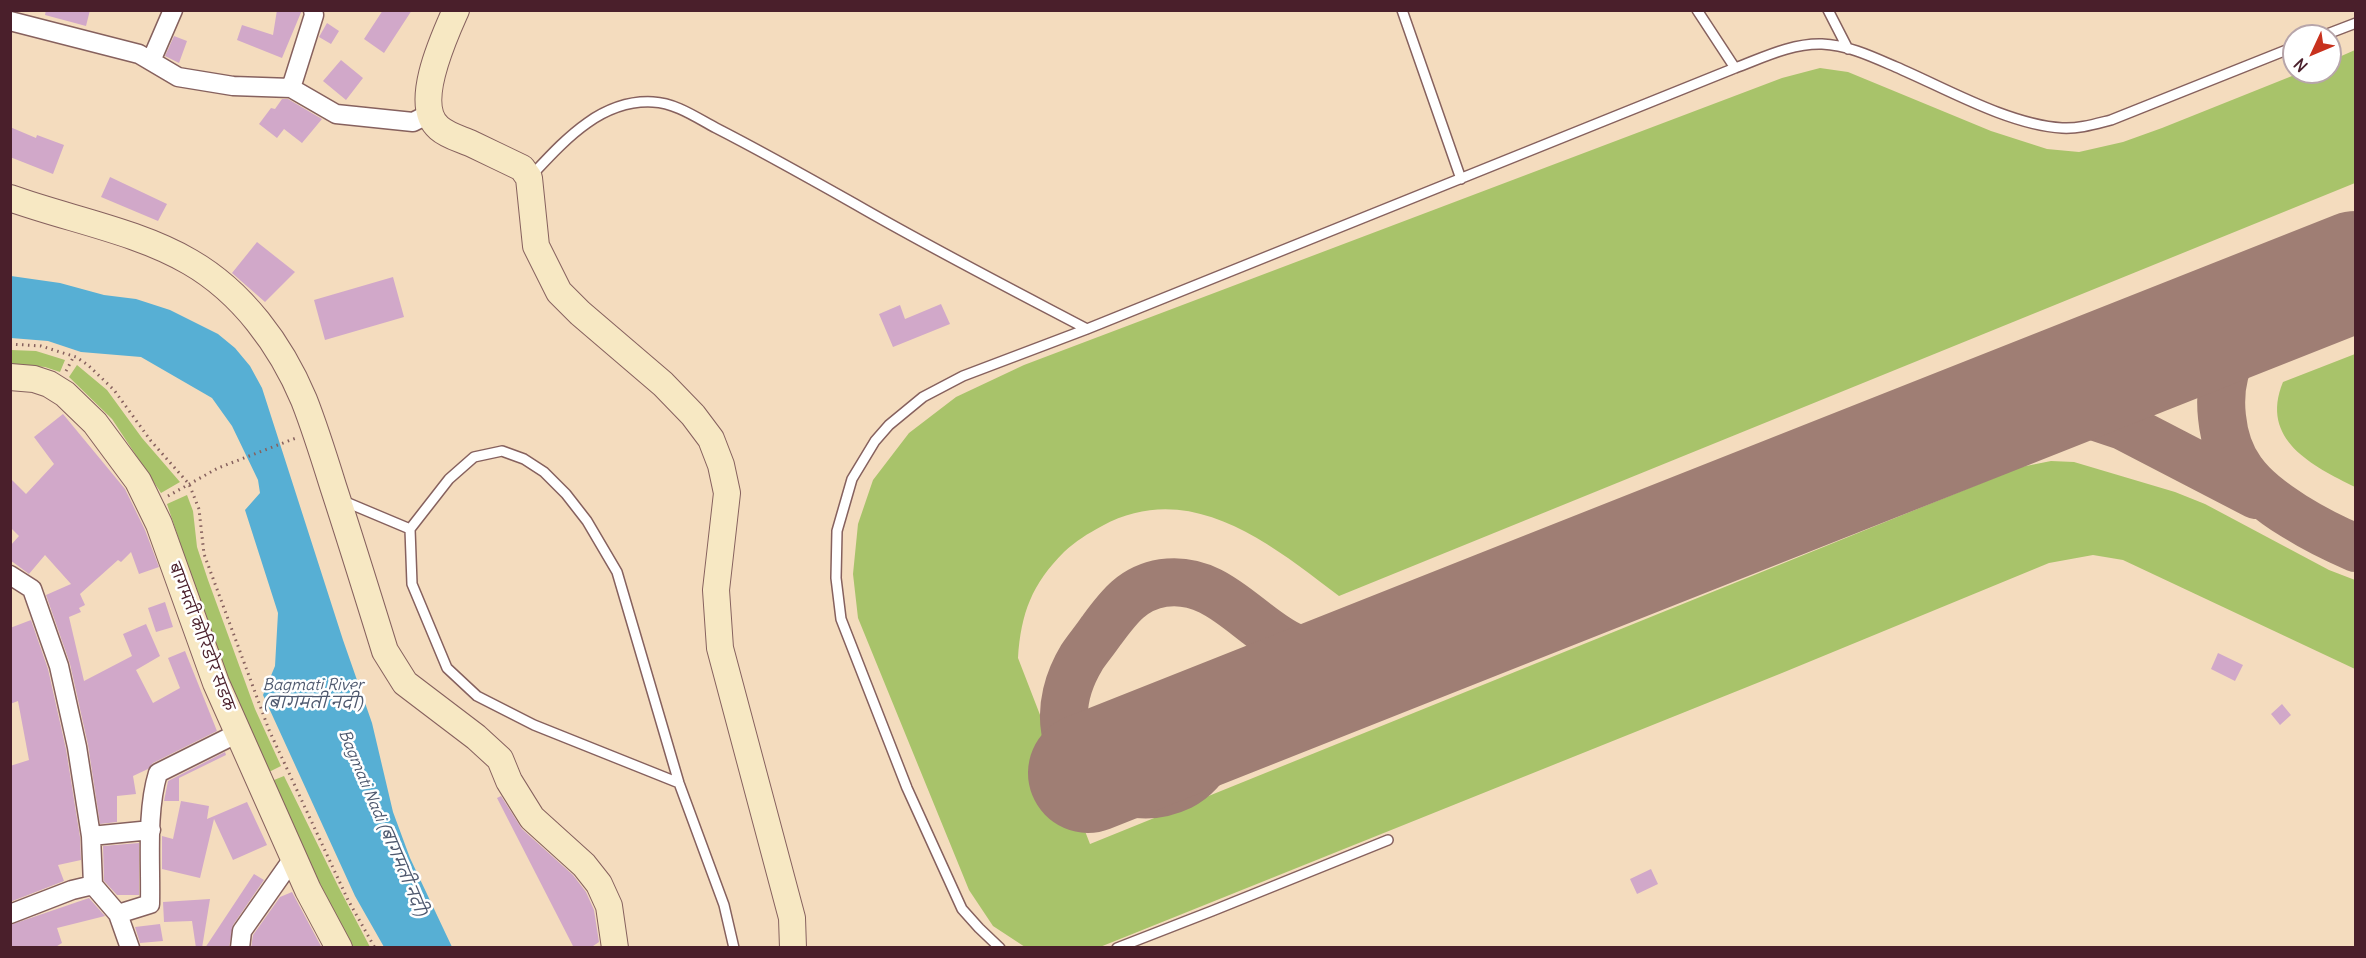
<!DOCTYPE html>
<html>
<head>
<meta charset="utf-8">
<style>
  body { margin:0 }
  #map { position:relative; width:2366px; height:958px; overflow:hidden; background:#f4dcbe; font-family:Delius,sans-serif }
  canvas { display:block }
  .frame { position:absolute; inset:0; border:12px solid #4a1f2b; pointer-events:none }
  .north { position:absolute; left:2282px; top:24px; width:60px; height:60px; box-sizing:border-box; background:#fff; border:2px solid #b7a5aa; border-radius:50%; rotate:226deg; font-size:16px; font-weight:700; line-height:24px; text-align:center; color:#4a1f2b }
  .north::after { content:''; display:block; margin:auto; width:21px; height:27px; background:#c8321e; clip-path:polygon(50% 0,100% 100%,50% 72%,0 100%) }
</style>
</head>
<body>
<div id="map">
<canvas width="2366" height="958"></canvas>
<div class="frame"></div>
<div class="north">N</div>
</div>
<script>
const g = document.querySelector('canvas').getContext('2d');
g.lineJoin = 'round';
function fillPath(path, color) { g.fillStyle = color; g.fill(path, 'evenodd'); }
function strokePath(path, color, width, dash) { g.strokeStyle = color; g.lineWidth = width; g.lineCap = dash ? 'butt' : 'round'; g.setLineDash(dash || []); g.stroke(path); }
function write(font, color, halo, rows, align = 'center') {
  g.font = font + ' Delius,"Playpen Sans Deva",sans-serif'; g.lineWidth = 5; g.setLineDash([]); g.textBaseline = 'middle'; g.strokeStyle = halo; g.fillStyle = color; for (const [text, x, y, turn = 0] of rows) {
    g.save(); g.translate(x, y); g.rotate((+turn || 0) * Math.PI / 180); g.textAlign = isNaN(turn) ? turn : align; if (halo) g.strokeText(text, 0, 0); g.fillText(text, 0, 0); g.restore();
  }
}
const green = new Path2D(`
  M2355 50V183L1339 596C1270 544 1191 478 1102 526 1087 534 1076 541 1064 552 1032 584 1021 613 1018 658L1090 844 2021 467 2051 461 2074 462 2175 492 2205 504 2329 570 2355 580V669L2123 560 2093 555 2049 563 1782 673 1100 947H1025L993 926 969 890 858 618 853 574 858 524 873 480 909 433 956 397 1024 365 1782 78 1820 68 1848 72 1991 131 2047 149 2079 152 2123 142 2162 128 2302 72H2330V61Z
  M11 350 36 351 65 360 60 372 45 367 11 364Z
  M2355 354V487C2313 466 2259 440 2283 382Z
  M77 365 107 390 142 438 180 482 161 493 112 419 69 377Z
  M187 495 193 511 197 547 208 580 255 709 281 766 265 774 214 644 167 504Z
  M284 776 338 886 370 947H352L269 782Z`);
const water = new Path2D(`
  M11 276 60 283 104 295 136 299 170 310 218 334 235 348 250 366 262 388 343 640 372 723 393 812 410 858 452 947H384L355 896 263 695 275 666 278 613 245 510 260 493 258 480 232 426 212 398 141 357 81 352 48 341 11 338Z`);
const taxiway = new Path2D(`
  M2286 299C2242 327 2216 363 2222 417 2224 437 2229 455 2242 472 2264 503 2320 533 2356 548
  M1979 423 2014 411 2038 406 2072 409 2123 426 2256 495
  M1277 697C1262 708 1247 718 1233 730 1215 747 1204 775 1181 786 1158 797 1135 797 1112 787 1056 761 1053 705 1082 657 1088 648 1095 640 1101 631 1118 608 1132 588 1163 583 1216 575 1247 624 1289 645 1314 657 1343 657 1369 660`);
const runway = new Path2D(`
  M1088 773C1510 604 1934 441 2356 271`);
const building = new Path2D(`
  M46 10H90L86 26 45 15Z
  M277 10H302L282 58 237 40 242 25 273 35Z
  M383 10H412L384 53 364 39Z
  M327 23 339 31 331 44 319 37Z
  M174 36 187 41 179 63 165 56Z
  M341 60 363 78 346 100 323 81Z
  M282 99H288L322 119 302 143 284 129 277 138 259 124 271 108 275 109Z
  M10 127 36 138 37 135 64 145 53 174 10 157Z
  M110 177 167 204 158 221 101 197Z
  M257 242 295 272 265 302 232 273Z
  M393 277 404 317 325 340 314 300Z
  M941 304 950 324 893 347 879 314 900 305 905 319Z
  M63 414 125 489 145 530 159 567 139 574 131 552 121 562 118 560 80 594 85 605 79 608 81 612 69 617 84 681 132 656 123 634 146 624 160 656 136 670 153 703 180 688 168 658 185 651 217 731 153 763 148 769 133 776 136 794 117 796V822L100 824 88 745 70 664 46 595 71 584 45 555 29 574 10 560V546L19 536 10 527V478L26 494 54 464 34 437Z
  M165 602 173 627 156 632 148 608Z
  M31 620 48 669 66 749 80 837 81 860 58 865 64 881 10 902V766L29 760 18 701 10 704V628Z
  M2218 653 2243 665 2235 681 2211 669Z
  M2282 704 2291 715 2280 725 2271 714Z
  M225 752 226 755 179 778V801H164L168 781Z
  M501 796 522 829 573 875 586 892 594 910 599 942 590 948H574L497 798Z
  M181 801 209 806 207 819 247 802 267 845 233 860 214 819 200 878 162 869V836L173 839Z
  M139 843V895H117L104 881 103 846Z
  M1651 869 1658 884 1637 894 1630 879Z
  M254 874 264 880 233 925 229 948H205Z
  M292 892 322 948H251L253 935 280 897Z
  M89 898 105 916 57 928 62 943 54 948H10V925Z
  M210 899 202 948H196L192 921 164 922 163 902Z
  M160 924 163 941 140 943 135 927Z`);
const path = new Path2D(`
  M10 344 41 346 76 357 88 365 114 390 151 441 189 484 199 509 204 554 269 730 348 900 375 948
  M66 371 74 356
  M168 496 218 468 296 438`);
const service = new Path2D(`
  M1402 10 1461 179
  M1697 10 1735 68
  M1828 10 1848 49
  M2322 36 2356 23
  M530 177C563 142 600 99 653 102 676 103 697 118 716 128 763 152 809 178 855 204 931 248 1009 288 1087 329
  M341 500 410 529 449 479 474 457 502 451 524 459 544 472 566 494 587 521 617 572 679 783 724 905 734 948
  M410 529 412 584 447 668 477 696 534 725 679 783
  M1000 948 979 928 962 909 907 788 841 619 836 578 837 531 852 479 875 441 889 425 923 397 963 376 1087 329 1735 68C1762 58 1792 43 1822 44 1848 45 1873 57 1896 67 1945 88 2009 125 2062 128 2079 129 2095 124 2111 120L2294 47
  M1117 948 1212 911 1388 840`);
const minor = new Path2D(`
  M10 21 139 54 178 77 233 86 291 88 336 114 413 122 429 114
  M151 61 173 10
  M291 88 314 15 313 10
  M10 575 32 589 59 666 77 747 91 836 93 885 118 914 130 948
  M91 836 151 830
  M10 914 72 890 93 885
  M118 914 150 904C151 863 146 812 158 773L238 733
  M240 948 242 931 294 857`);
const secondary = new Path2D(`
  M456 10C444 37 412 105 439 128 448 136 461 139 472 144 489 152 505 160 522 168L529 178 536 246 559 292 580 313 663 384 693 415 711 439 721 465 727 493 716 590 720 648 792 918 793 948
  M10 198C68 219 137 231 190 262 242 292 281 345 304 400 315 428 324 457 333 486 351 541 368 596 385 651L405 683 476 737 500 759 509 781 532 818 584 865 599 884 609 906 615 948
  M10 377 34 379 49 384 65 394 95 423 138 481 159 524 216 683 308 890 339 948`);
const streetNames = [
  ["बागमती कोरिडोर सडक",201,637,69]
];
const waterNames = [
  ["Bagmati River",313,685],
  ["(बागमती नदी)",313,703],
  ["Bagmati Nadi (बागमती नदी)",382,823,67]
];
fillPath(green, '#a8c36a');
fillPath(water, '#57afd4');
strokePath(taxiway, '#9f7e74', 48);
strokePath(runway, '#9f7e74', 120);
fillPath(building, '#d1a8c9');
strokePath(service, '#86615e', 12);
strokePath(minor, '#86615e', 21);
strokePath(secondary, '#86615e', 28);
strokePath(path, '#86615e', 3, [1.5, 4.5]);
strokePath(service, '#fff', 9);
strokePath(minor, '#fff', 18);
strokePath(secondary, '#f7e8c3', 26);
write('15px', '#4a1f2b', '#fff', streetNames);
write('italic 16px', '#4f596f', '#fff', waterNames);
</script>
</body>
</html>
